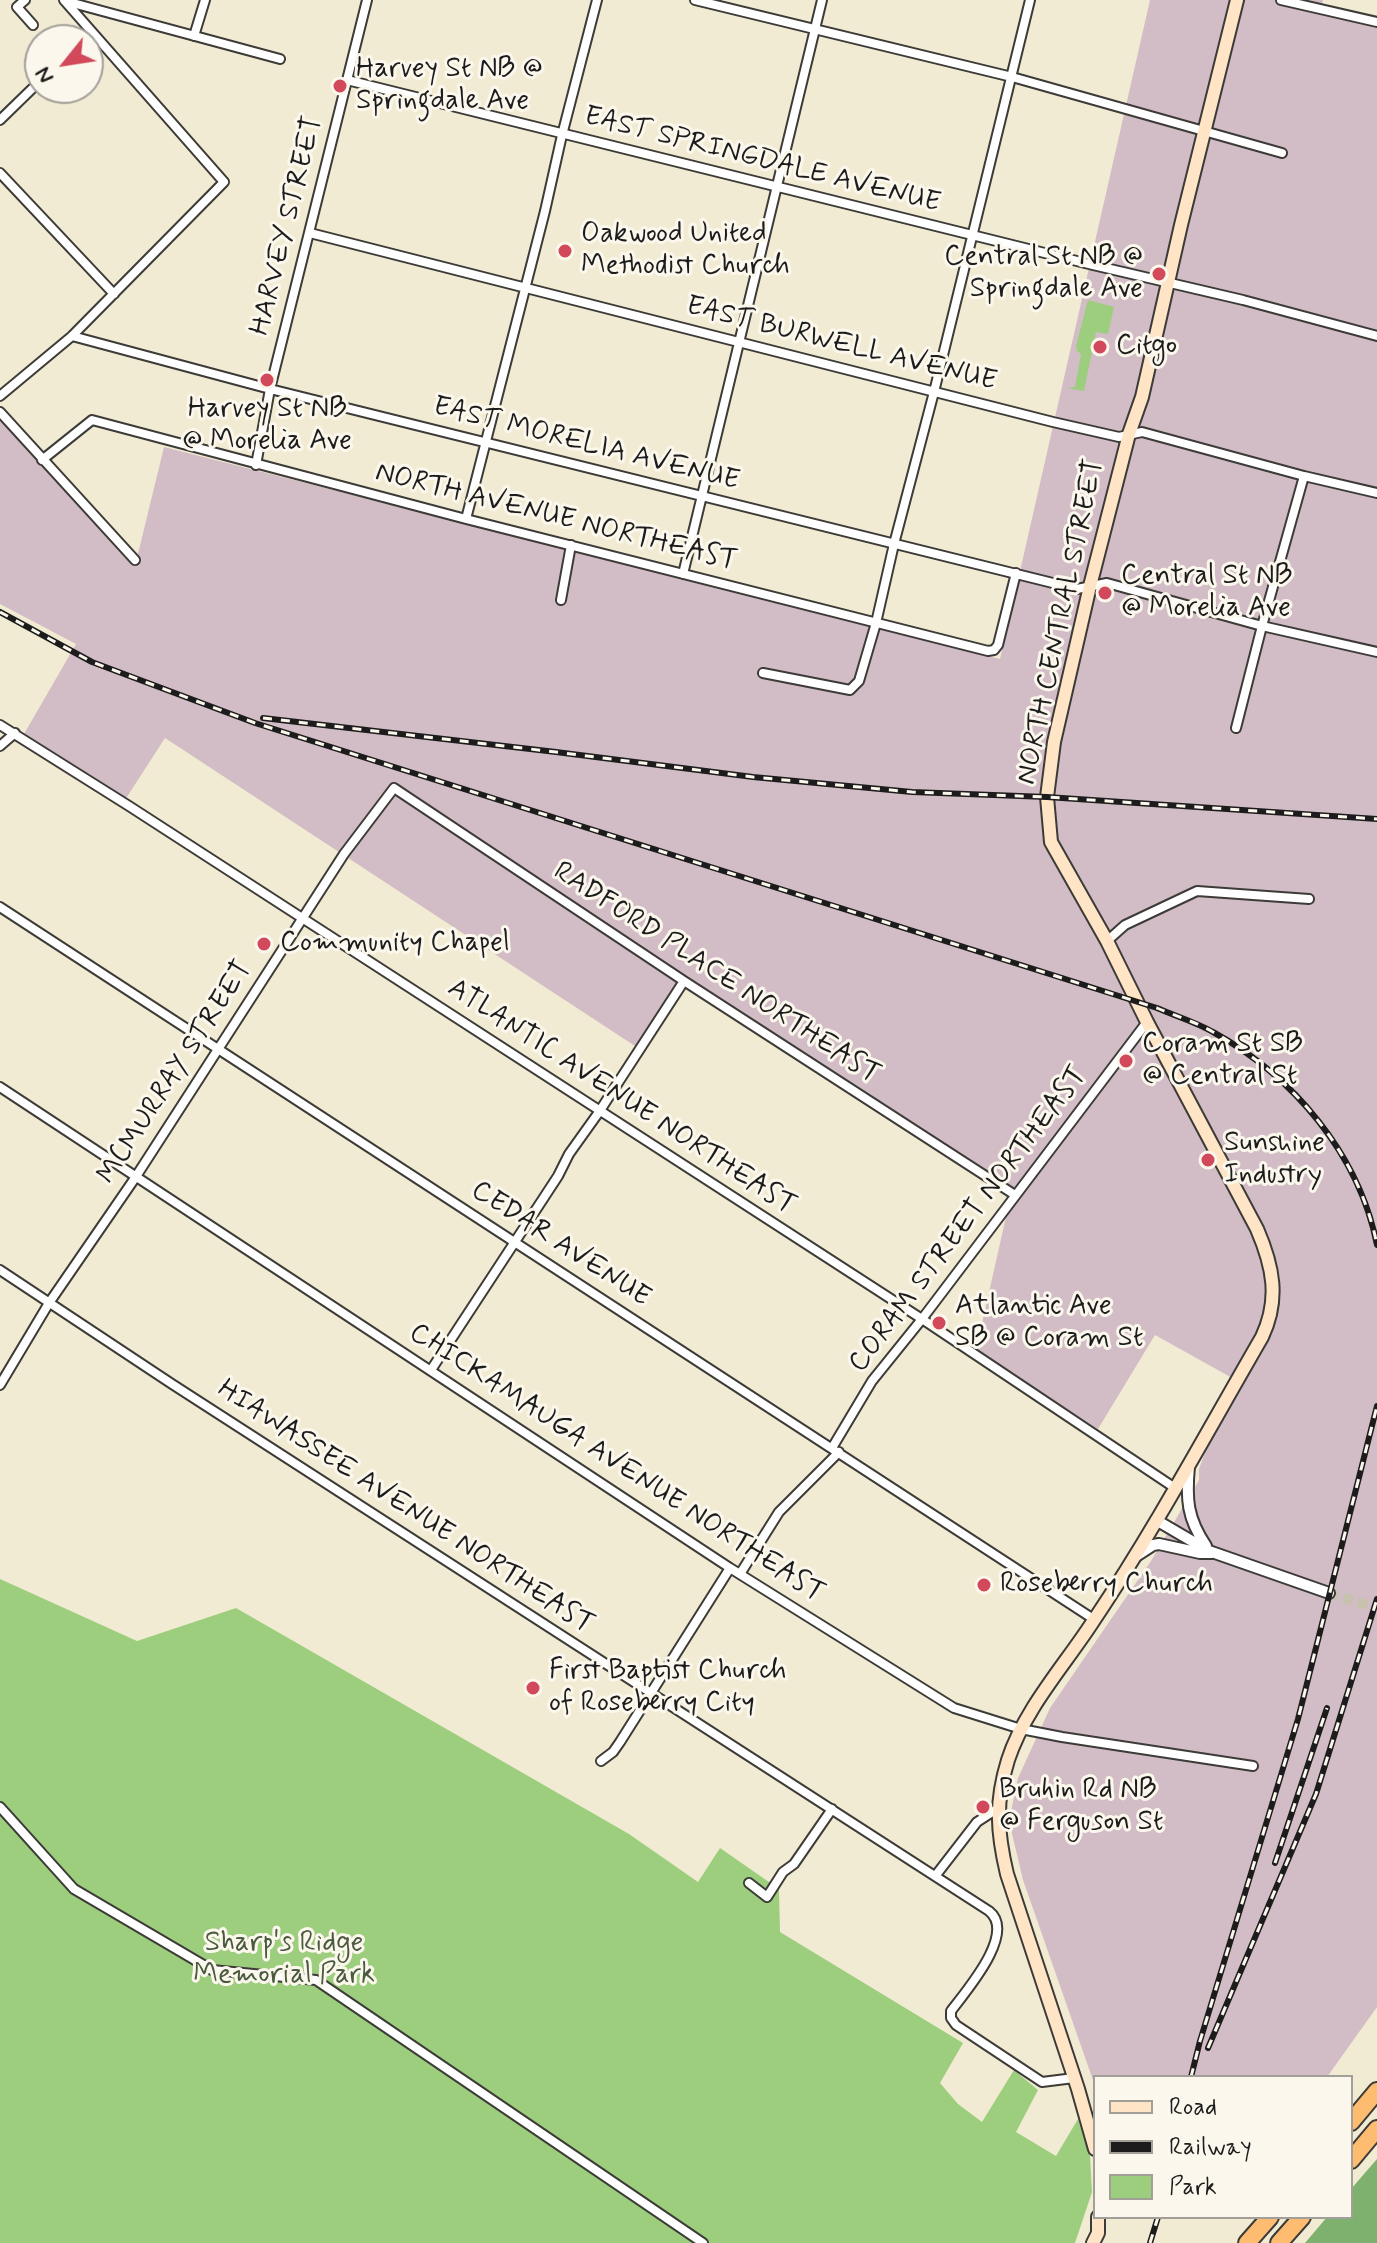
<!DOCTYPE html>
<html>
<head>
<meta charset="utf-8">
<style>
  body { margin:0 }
  #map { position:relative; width:1377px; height:2243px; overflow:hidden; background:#f2ebd3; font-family:Mynerve,sans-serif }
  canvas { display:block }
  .legend { position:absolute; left:1093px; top:2075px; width:260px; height:144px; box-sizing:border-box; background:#fbf7ec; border:2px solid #a29f99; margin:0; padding:10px 14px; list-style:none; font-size:24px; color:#1c1c1c }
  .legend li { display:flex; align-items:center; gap:16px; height:40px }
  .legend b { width:40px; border:2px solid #a29f99 }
  .north { position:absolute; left:24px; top:24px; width:80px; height:80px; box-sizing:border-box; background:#fbf7ec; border:2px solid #a29f99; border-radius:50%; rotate:240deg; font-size:22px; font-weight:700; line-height:32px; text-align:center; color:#1c1c1c }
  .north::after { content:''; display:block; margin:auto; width:28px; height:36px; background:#d1495b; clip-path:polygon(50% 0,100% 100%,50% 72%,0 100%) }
</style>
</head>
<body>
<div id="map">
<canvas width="1377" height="2243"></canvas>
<ul class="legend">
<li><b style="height:10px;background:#ffe4c6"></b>Road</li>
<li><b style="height:10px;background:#1c1c1c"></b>Railway</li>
<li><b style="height:22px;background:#9cce7e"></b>Park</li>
</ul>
<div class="north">N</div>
</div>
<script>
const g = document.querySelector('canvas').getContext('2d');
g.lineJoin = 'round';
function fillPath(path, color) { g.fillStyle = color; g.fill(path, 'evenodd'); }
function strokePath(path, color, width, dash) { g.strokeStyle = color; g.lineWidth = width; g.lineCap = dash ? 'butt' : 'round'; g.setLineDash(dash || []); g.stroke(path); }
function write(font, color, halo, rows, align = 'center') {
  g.font = font + ' Mynerve,sans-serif'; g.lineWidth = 6; g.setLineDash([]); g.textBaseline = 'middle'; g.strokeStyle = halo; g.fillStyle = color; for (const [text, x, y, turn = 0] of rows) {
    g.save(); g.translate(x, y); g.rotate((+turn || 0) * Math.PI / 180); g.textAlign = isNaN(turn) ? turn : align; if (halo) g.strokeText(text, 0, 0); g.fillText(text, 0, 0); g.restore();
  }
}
const industrial = new Path2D(`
  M1150 0H1323L1320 12 1377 26V2007L1327 2077H1095V2086L1023 1880 1009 1821 1018 1778 1050 1708 1151 1561 1199 1480V1469L1207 1447 1243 1384 1155 1335 1098 1429 976 1350 1012 1190 684 976 638 1048 165 738 125 800 24 734 76 644 0 604V418L135 566 164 447 1000 659Z`);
const green = new Path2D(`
  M1088 300 1114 307 1108 334 1096 332 1084 391 1067 388 1075 387 1081 354 1077 351 1076 346Z
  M0 1579 137 1641 236 1608 629 1834 698 1882 720 1848 779 1889 780 1932 963 2043 940 2083 958 2104 982 2122 1014 2070 1038 2090 1016 2132 1056 2156 1078 2119 1090 2156 1092 2192 1075 2243H0Z`);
const forest = new Path2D(`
  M1377 2159V2243H1305L1327 2217H1351V2189Z`);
const tertiaryTunnel = new Path2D(`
  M1329 1593 1377 1608`);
const minor = new Path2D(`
  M25 0 17 7 33 25
  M695 0 1012 77 1282 153
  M1281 0 1377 22
  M65 1 280 59
  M194 36 205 0
  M347 80 1093 265 1243 300 1377 336
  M0 120 40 81
  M0 173 114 294
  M310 233 1053 422 1119 437 1142 432 1304 476 1377 493
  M72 336 270 389 1077 589 1107 583 1262 626 1377 652
  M0 396 72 336 224 182 64 0
  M0 412 135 560
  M42 460 92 420 466 519 988 651 994 650 998 645 1016 573
  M256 465 270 389 367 0
  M466 519 545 211 562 135 597 0
  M683 574 822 0
  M561 600 571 545
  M763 673 850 690 859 681 876 623 894 544 934 392 1030 0
  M0 725 129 806 922 1319 1175 1488
  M1236 728 1262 626 1304 476
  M0 746 15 733
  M0 907 1095 1620
  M1107 941 1125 925 1197 891 1309 899
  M0 1087 730 1568 954 1708 1021 1729 1062 1737 1253 1766
  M0 1270 172 1384 989 1911C1017 1933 966 1991 951 2011V2018L956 2025 1042 2082 1074 2078
  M431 1370 558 1176 569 1154 599 1112 684 981
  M0 1385 49 1303 135 1178 344 854 394 788 684 981 1015 1195
  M832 1448 872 1381 922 1319 1147 1022
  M740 1574 779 1512 839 1452
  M601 1761 613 1752 620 1742 730 1568
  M0 1807 74 1889 212 1970 316 1980 703 2243
  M936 1875 977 1822 997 1809
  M749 1883 767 1897 783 1872 794 1864 832 1809`);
const tertiary = new Path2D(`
  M1189 1466C1186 1499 1187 1518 1206 1546
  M1156 1520 1209 1551 1329 1593
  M1136 1556 1153 1545 1159 1544 1200 1553H1212`);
const secondary = new Path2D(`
  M1095 2149 1078 2089 1007 1874C997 1832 995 1802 1008 1760 1025 1708 1065 1665 1094 1620 1155 1529 1207 1432 1262 1337 1280 1299 1273 1266 1257 1229L1147 1022 1107 941 1051 842 1047 797 1054 742 1090 586 1129 434 1142 397 1181 225 1237 0
  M1093 2243 1098 2233V2217`);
const motorway = new Path2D(`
  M1351 2122 1377 2091
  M1351 2160 1377 2129
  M1247 2243 1270 2217
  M1279 2243 1302 2217`);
const rail = new Path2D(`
  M0 612 92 662 255 723 1157 1008C1175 1016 1196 1022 1213 1032 1293 1076 1359 1154 1377 1245
  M263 718 556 752 753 777 912 792 1047 797 1377 819
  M1275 1863 1327 1708
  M1208 2048 1316 1794 1377 1599
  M1191 2077 1200 2041 1298 1719 1377 1406
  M1150 2243 1158 2217`);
const markers = [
  [340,86,8,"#d1495b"],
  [565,251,8,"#d1495b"],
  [1159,274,8,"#d1495b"],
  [1100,347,8,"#d1495b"],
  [267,380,8,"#d1495b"],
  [1105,593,8,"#d1495b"],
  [264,944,8,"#d1495b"],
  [1126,1061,8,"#d1495b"],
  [1208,1160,8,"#d1495b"],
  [939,1323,8,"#d1495b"],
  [984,1585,8,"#d1495b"],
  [533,1688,8,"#d1495b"],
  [983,1807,8,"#d1495b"]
];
const poiNames = [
  ["Harvey St NB @",356,70],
  ["Springdale Ave",356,102],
  ["Oakwood United",581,235],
  ["Methodist Church",581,267],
  ["Central St NB @",1143,258,"right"],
  ["Springdale Ave",1143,290,"right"],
  ["Citgo",1116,347],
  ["Harvey St NB",267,410,"center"],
  ["@ Morelia Ave",267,442,"center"],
  ["Central St NB",1121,577],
  ["@ Morelia Ave",1121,609],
  ["Community Chapel",280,944],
  ["Coram St SB",1142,1045],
  ["@ Central St",1142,1077],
  ["Sunshine",1224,1144],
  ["Industry",1224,1176],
  ["Atlantic Ave",955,1307],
  ["SB @ Coram St",955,1339],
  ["Roseberry Church",1000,1585],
  ["First Baptist Church",549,1672],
  ["of Roseberry City",549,1704],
  ["Bruhin Rd NB",999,1791],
  ["@ Ferguson St",999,1823]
];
const streetNames = [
  ["EAST SPRINGDALE AVENUE",762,161,14],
  ["HARVEY STREET",288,226,-76],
  ["EAST BURWELL AVENUE",841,345,14],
  ["EAST MORELIA AVENUE",586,445,14],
  ["NORTH AVENUE NORTHEAST",556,518,14],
  ["NORTH CENTRAL STREET",1062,622,-78],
  ["RADFORD PLACE NORTHEAST",716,974,33],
  ["MCMURRAY STREET",176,1073,-57],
  ["ATLANTIC AVENUE NORTHEAST",621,1098,33],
  ["CORAM STREET NORTHEAST",969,1220,-53],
  ["CEDAR AVENUE",560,1245,33],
  ["CHICKAMAUGA AVENUE NORTHEAST",616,1464,33],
  ["HIAWASSEE AVENUE NORTHEAST",405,1508,33]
];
const parkNames = [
  ["Sharp's Ridge",284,1944],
  ["Memorial Park",284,1976]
];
fillPath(industrial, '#d2bdc6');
fillPath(green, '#9cce7e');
fillPath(forest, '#7db16d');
strokePath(tertiaryTunnel, '#c7c2ae', 10, [10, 5]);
strokePath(minor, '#3c3b37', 12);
strokePath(tertiary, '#3c3b37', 14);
strokePath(secondary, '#3c3b37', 16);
strokePath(motorway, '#3c3b37', 20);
strokePath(minor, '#fff', 8);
strokePath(tertiary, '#fff', 10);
strokePath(secondary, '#ffe4c6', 12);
strokePath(motorway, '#febc70', 16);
strokePath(rail, '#1c1c1c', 6);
strokePath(rail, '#fbf7ec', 3, [9]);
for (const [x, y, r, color] of markers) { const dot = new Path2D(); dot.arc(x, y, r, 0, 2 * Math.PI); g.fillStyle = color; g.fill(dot); strokePath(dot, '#fbf7ec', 3); }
write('28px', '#1c1c1c', '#fbf7ec', poiNames, 'left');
write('28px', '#1c1c1c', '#fbf7ec', streetNames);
write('28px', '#495a3e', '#fbf7ec', parkNames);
</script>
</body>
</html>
